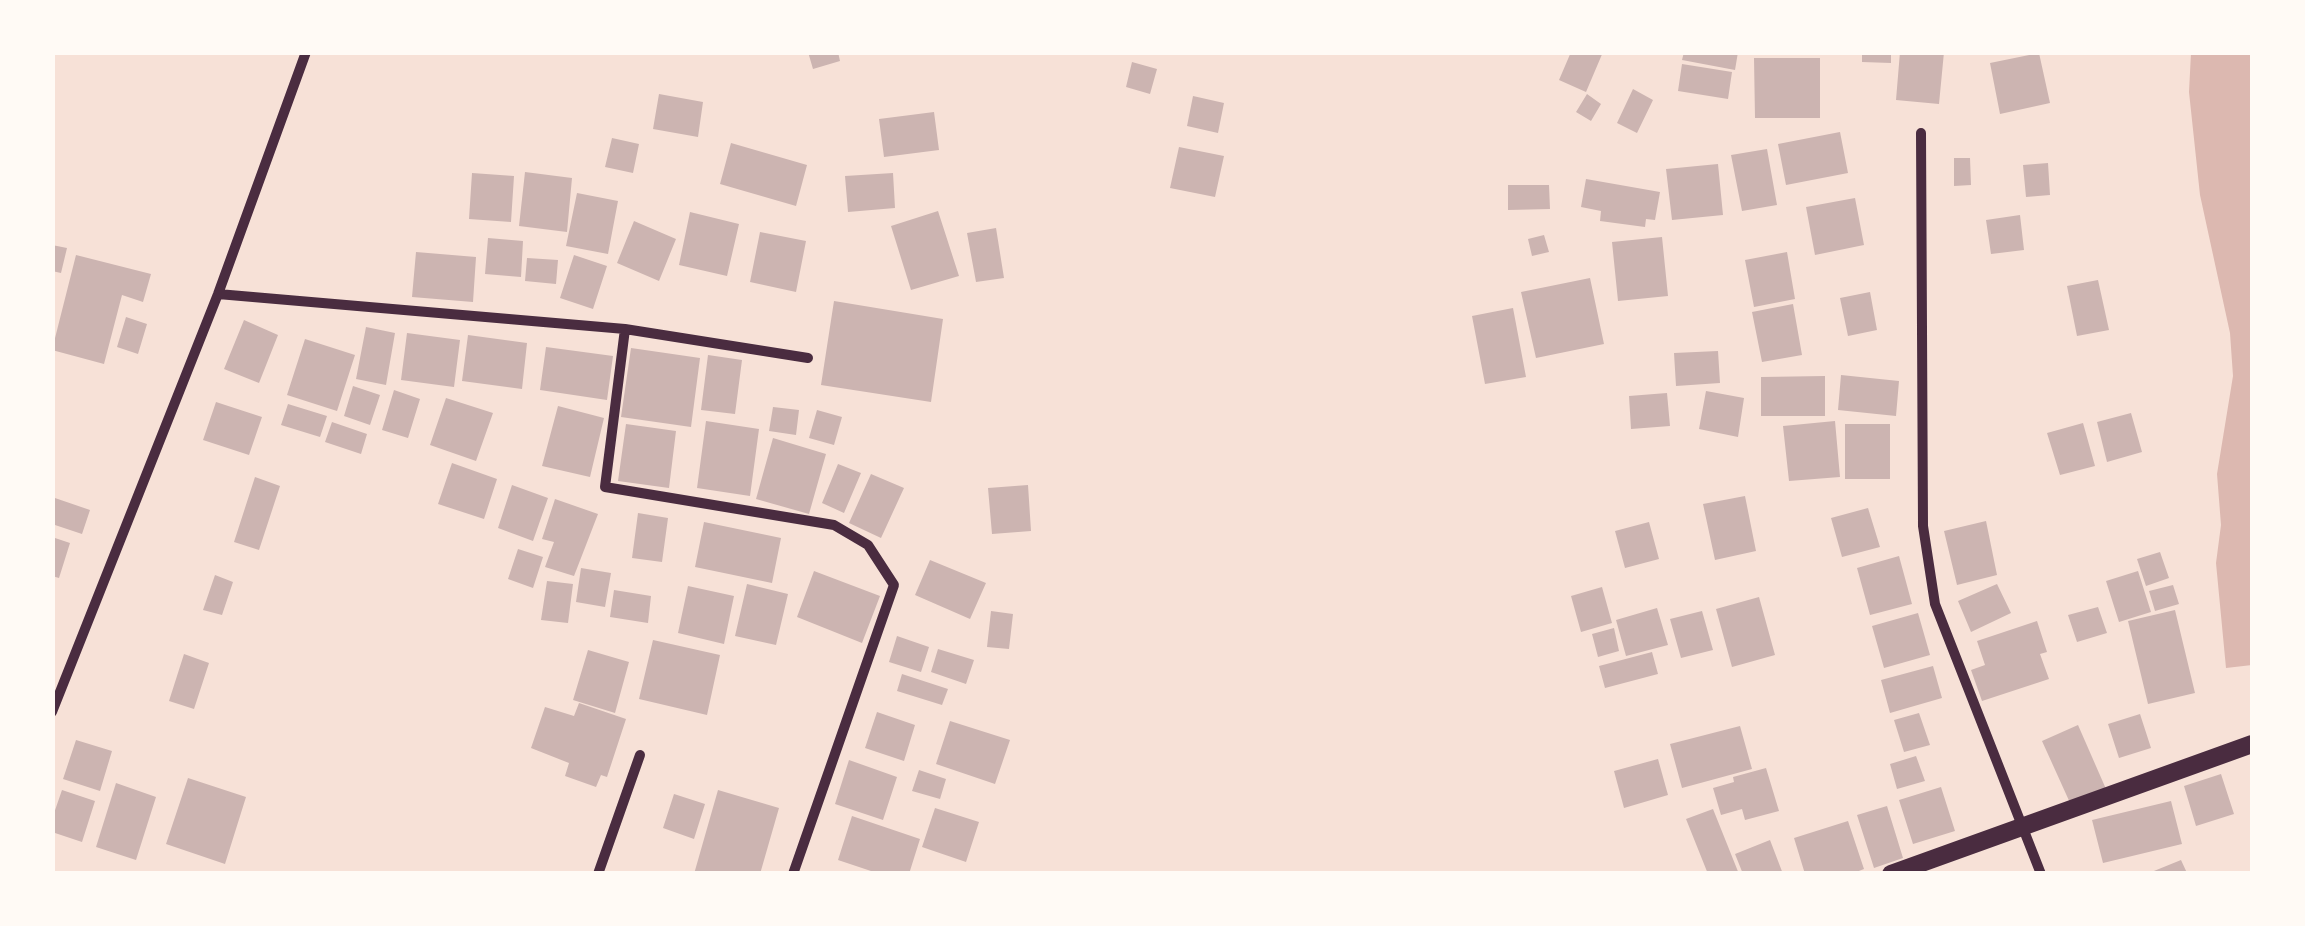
<!DOCTYPE html>
<html>
<head>
<meta charset="utf-8">
<style>
  body { margin:0 }
  #map { position:relative; width:2305px; height:926px; overflow:hidden; background:#f7e1d7; font-family:"Exo 2",sans-serif }
  canvas { display:block }
  .frame { position:absolute; inset:0; border:55px solid #fffaf5; pointer-events:none }
</style>
</head>
<body>
<div id="map">
<canvas width="2305" height="926"></canvas>
<div class="frame"></div>
</div>
<script>
const g = document.querySelector('canvas').getContext('2d');
g.lineJoin = 'round';
function fillPath(path, color) { g.fillStyle = color; g.fill(path, 'evenodd'); }
function strokePath(path, color, width, dash) { g.strokeStyle = color; g.lineWidth = width; g.lineCap = dash ? 'butt' : 'round'; g.setLineDash(dash || []); g.stroke(path); }
const water = new Path2D(`
  M2191 53H2252V665L2226 668 2216 563 2221 525 2217 474 2233 376 2230 333 2200 195 2189 92Z`);
const building = new Path2D(`
  M808 52H838L840 61 813 69Z
  M1571 52H1603L1586 92 1559 80Z
  M1684 52H1738L1735 70 1682 60Z
  M1862 52H1891V63L1862 62Z
  M1900 52H1944L1939 104 1896 100Z
  M2039 53 2050 103 2000 114 1990 63Z
  M1754 58H1820V118H1755Z
  M1132 62 1157 69 1150 94 1126 87Z
  M1682 64 1732 72 1728 99 1678 91Z
  M1633 89 1653 100 1637 133 1617 123Z
  M659 94 703 102 698 137 653 129Z
  M1587 94 1601 104 1591 121 1576 112Z
  M1193 96 1224 103 1218 133 1187 126Z
  M934 112 939 150 884 157 879 119Z
  M1840 132 1848 173 1786 185 1778 144Z
  M612 138 639 144 633 173 605 167Z
  M731 143 807 165 796 206 720 184Z
  M1179 147 1224 156 1215 197 1170 188Z
  M1767 149 1777 205 1742 211 1731 155Z
  M1954 158H1970L1971 185 1954 186Z
  M2048 163 2050 195 2026 197 2023 165Z
  M1718 164 1723 215 1672 220 1666 169Z
  M525 172 572 178 567 232 519 226Z
  M472 173 514 176 511 222 469 219Z
  M893 173 895 208 848 212 845 176Z
  M1586 179 1660 192 1655 220 1646 219 1645 227 1600 221 1601 211 1581 207Z
  M1508 185H1549L1550 209 1508 210Z
  M577 193 618 201 608 254 566 246Z
  M1855 198 1864 245 1815 255 1806 207Z
  M938 211 959 276 911 290 891 226Z
  M690 212 739 224 727 276 679 265Z
  M2020 215 2024 250 1991 254 1986 220Z
  M634 221 676 239 659 281 617 263Z
  M996 228 1004 278 976 282 967 233Z
  M760 232 806 241 796 292 750 282Z
  M1544 235 1549 252 1532 256 1528 239Z
  M1662 237 1668 296 1618 301 1612 242Z
  M488 238 523 241 521 277 485 274Z
  M52 245 67 248 61 273 52 271Z
  M416 252 476 257 473 302 412 297Z
  M1787 252 1795 299 1754 307 1745 260Z
  M76 255 151 274 143 302 122 295 104 364 52 350Z
  M574 255 607 266 593 309 560 298Z
  M527 258 558 260 556 284 525 281Z
  M1590 278 1604 344 1536 358 1521 292Z
  M2098 280 2109 330 2077 336 2067 286Z
  M1870 292 1877 330 1848 336 1840 298Z
  M834 301 943 319 931 402 821 385Z
  M1793 304 1802 355 1762 362 1752 312Z
  M1513 308 1526 377 1485 384 1472 316Z
  M126 317 147 324 138 354 117 347Z
  M244 320 278 335 259 383 224 369Z
  M366 327 395 333 386 385 356 379Z
  M407 333 460 340 454 387 401 380Z
  M468 335 527 343 522 389 462 381Z
  M305 339 355 355 337 411 287 395Z
  M546 347 613 356 607 400 540 390Z
  M631 348 700 358 691 427 621 417Z
  M1718 351 1720 383 1676 386 1674 353Z
  M708 355 742 360 735 414 701 410Z
  M1841 375 1899 381 1896 416 1838 410Z
  M1825 376V416H1761V377Z
  M353 386 380 395 370 425 344 416Z
  M394 390 420 399 408 438 382 430Z
  M1706 391 1744 398 1738 437 1699 429Z
  M1667 393 1670 426 1631 429 1629 396Z
  M446 398 493 413 476 461 430 445Z
  M216 402 262 417 249 455 203 440Z
  M288 404 327 416 320 437 281 425Z
  M558 406 604 418 590 477 542 466Z
  M773 407 799 410 796 435 769 431Z
  M817 410 842 417 834 445 809 438Z
  M2131 413 2142 452 2107 462 2097 422Z
  M706 421 759 429 750 496 697 488Z
  M1835 421 1840 477 1789 481 1783 426Z
  M332 422 367 434 361 454 325 442Z
  M2083 423 2095 466 2060 475 2047 433Z
  M626 424 676 431 669 488 618 481Z
  M1845 424H1890V479H1845Z
  M773 438 826 454 809 514 756 499Z
  M452 463 497 479 484 519 438 504Z
  M838 464 861 473 844 513 822 503Z
  M871 474 904 488 881 538 849 523Z
  M255 477 280 486 259 550 234 542Z
  M512 485 548 498 533 541 498 528Z
  M1028 485 1031 531 992 534 988 488Z
  M1745 496 1756 551 1715 560 1703 504Z
  M52 497 90 510 82 534 52 524Z
  M555 499 598 514 574 576 545 567 554 542 542 539Z
  M1868 508 1880 547 1842 557 1831 518Z
  M638 513 668 518 662 562 632 558Z
  M1986 521 1997 575 1957 585 1944 531Z
  M704 522 781 538 772 583 695 567Z
  M1649 522 1659 559 1625 568 1615 531Z
  M52 537 70 543 59 578 52 576Z
  M518 549 543 557 533 588 508 579Z
  M2160 552 2169 578 2146 586 2137 559Z
  M1899 556 1912 604 1870 615 1857 568Z
  M930 560 986 583 970 619 915 595Z
  M581 568 611 573 605 607 576 602Z
  M814 571 880 596 862 643 797 617Z
  M2138 571 2151 612 2119 622 2106 581Z
  M215 575 233 582 222 615 203 610Z
  M547 581 573 584 568 623 541 620Z
  M747 584 788 594 776 645 735 636Z
  M1997 584 2011 613 1971 632 1958 601Z
  M2173 585 2179 604 2155 611 2149 591Z
  M688 586 734 596 724 644 678 633Z
  M1602 587 1612 623 1581 632 1571 596Z
  M614 590 651 596 648 623 610 617Z
  M1759 597 1775 655 1732 667 1716 609Z
  M2098 607 2107 633 2077 642 2068 615Z
  M1657 608 1668 645 1626 656 1616 620Z
  M2175 610 2195 693 2148 704 2128 621Z
  M991 611 1013 614 1009 649 987 647Z
  M1702 611 1713 650 1681 658 1670 619Z
  M1918 613 1930 655 1884 668 1872 626Z
  M2037 621 2047 652 2040 654 2049 679 1982 701 1971 670 1985 665 1977 641Z
  M1614 628 1619 651 1598 657 1592 634Z
  M897 636 929 647 921 672 889 662Z
  M653 640 720 655 707 715 639 699Z
  M938 649 974 660 966 684 931 672Z
  M588 650 629 662 615 713 573 700Z
  M1652 652 1658 674 1605 688 1599 666Z
  M184 654 209 663 194 709 169 701Z
  M1933 666 1942 698 1890 713 1881 680Z
  M902 674 948 689 942 705 897 691Z
  M579 703 626 719 607 777 601 775 596 787 565 776 569 763 531 748 545 707 574 716Z
  M877 712 915 725 904 761 865 748Z
  M1919 713 1930 745 1904 752 1894 720Z
  M2140 714 2151 748 2119 758 2108 724Z
  M950 721 1010 740 995 784 936 764Z
  M2078 725 2106 789 2071 805 2042 741Z
  M1740 726 1752 769 1682 788 1670 744Z
  M76 740 112 751 100 791 63 779Z
  M1916 756 1925 781 1897 789 1890 764Z
  M1658 759 1668 795 1624 808 1614 771Z
  M849 760 897 777 883 820 835 804Z
  M1766 768 1779 811 1745 820 1742 809 1721 815 1713 788 1734 782 1733 777Z
  M919 770 946 779 940 799 912 791Z
  M2221 774 2234 814 2196 826 2184 786Z
  M188 778 246 797 225 864 166 844Z
  M116 783 156 797 136 860 96 847Z
  M1941 787 1955 831 1913 844 1899 800Z
  M62 790 95 801 82 842 52 832V819Z
  M718 790 779 808 760 874H694Z
  M674 794 705 804 694 839 663 828Z
  M2171 801 2182 844 2103 863 2092 820Z
  M1887 806 1903 858 1874 868 1857 815Z
  M935 808 979 822 966 862 922 847Z
  M1713 809 1739 874H1708L1686 819Z
  M852 816 920 839 909 874H880L838 860Z
  M1848 821 1864 869 1851 874H1805L1794 838Z
  M1770 840 1783 874H1743L1735 854Z
  M2181 860 2187 873H2149Z`);
const minor = new Path2D(`
  M1921 133 1923 526 1935 604 2041 874
  M218 294 625 329 808 358
  M625 329 605 487 834 525 868 545 894 585 793 874
  M52 712 218 294 306 52
  M598 874 640 755`);
const tertiary = new Path2D(`
  M1891 874 2252 744`);
fillPath(water, '#dcb8b0');
fillPath(building, '#ccb4b1');
strokePath(minor, '#4a2c40', 10);
strokePath(tertiary, '#4a2c40', 18);
</script>
</body>
</html>
